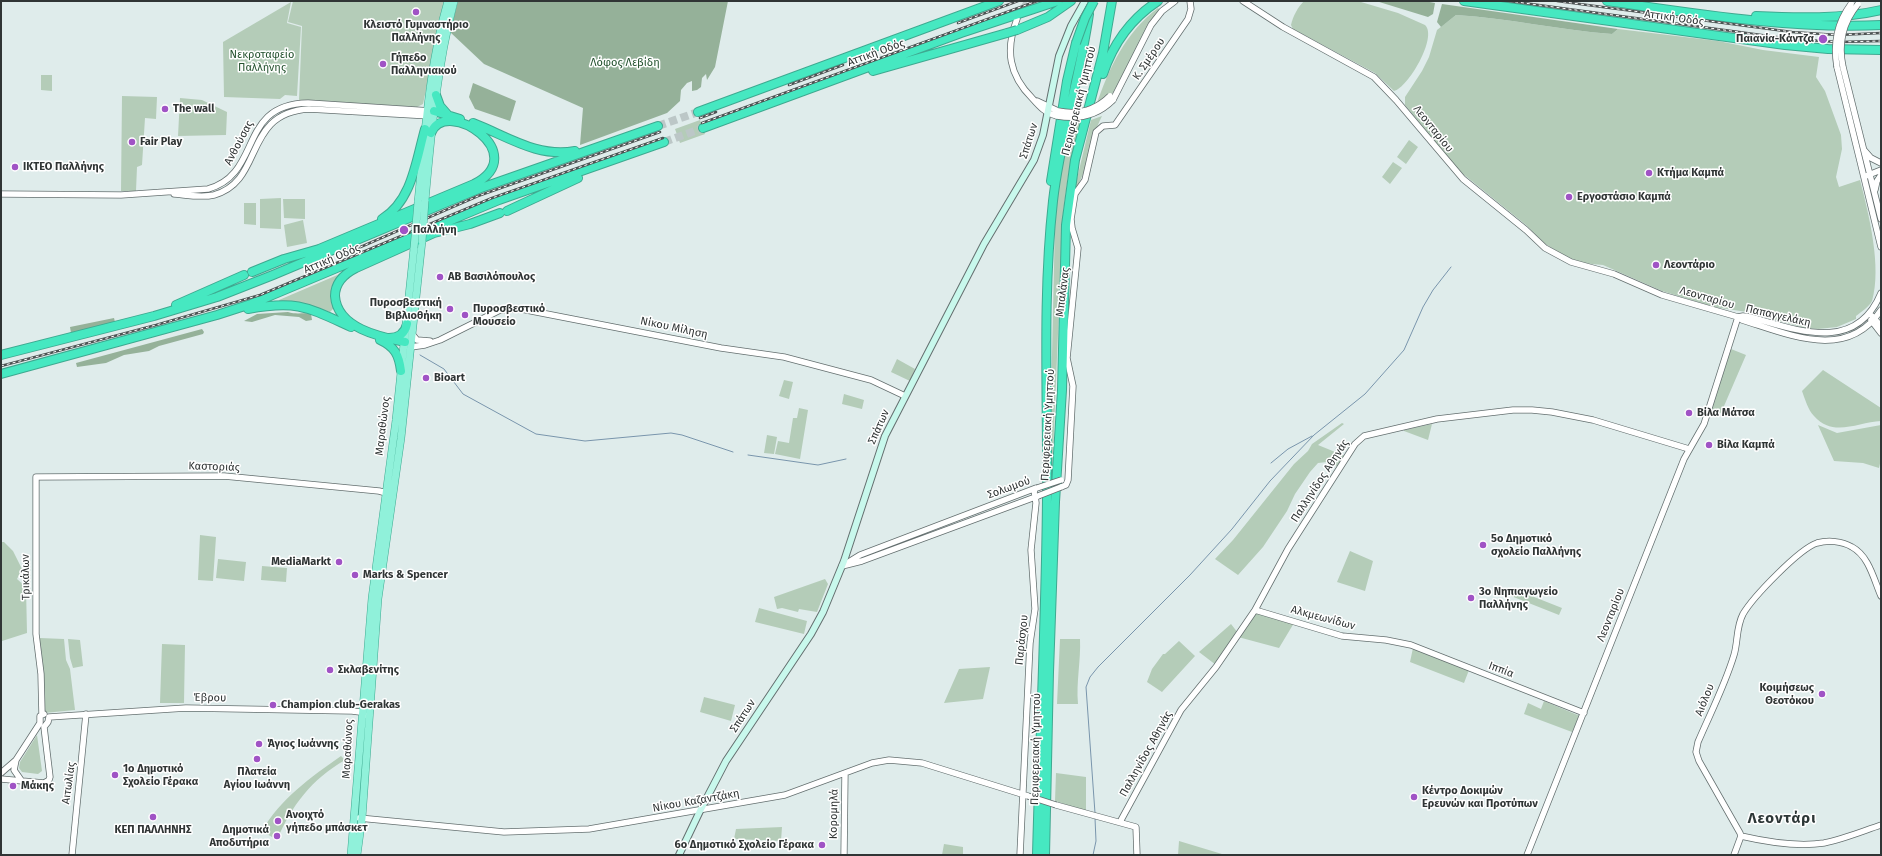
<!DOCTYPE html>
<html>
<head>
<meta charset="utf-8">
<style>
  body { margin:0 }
  #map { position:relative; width:1882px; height:856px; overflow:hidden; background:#dfeceb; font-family:"Fira Sans",sans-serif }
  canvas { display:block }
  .frame { position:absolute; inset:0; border:2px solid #303535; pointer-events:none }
</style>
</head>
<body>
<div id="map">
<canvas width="1882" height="856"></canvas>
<div class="frame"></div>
</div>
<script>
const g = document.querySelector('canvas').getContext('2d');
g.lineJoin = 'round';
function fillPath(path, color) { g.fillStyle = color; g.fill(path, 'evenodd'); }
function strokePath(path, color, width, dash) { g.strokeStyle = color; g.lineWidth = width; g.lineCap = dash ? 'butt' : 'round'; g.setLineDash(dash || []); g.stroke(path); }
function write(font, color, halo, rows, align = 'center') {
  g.font = font + ' "Fira Sans",sans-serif'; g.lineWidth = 3; g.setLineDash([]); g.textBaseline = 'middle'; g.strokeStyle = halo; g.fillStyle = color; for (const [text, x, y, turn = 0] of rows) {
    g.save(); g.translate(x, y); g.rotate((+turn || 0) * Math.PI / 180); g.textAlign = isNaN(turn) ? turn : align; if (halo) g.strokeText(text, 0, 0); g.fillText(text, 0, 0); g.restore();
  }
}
const green = new Path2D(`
  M293 1H445L423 104 417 107 299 100 302 26 288 22Z
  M1304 1 1361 2 1398 13 1425 25C1438 37 1408 88 1394 91L1375 73 1293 29 1291 25C1293 16 1298 7 1304 1Z
  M291 2 287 23 301 27 297 96 285 95 280 99 224 97 223 42Z
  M1158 8 1161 11 1115 91 1096 106C1109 68 1125 33 1158 8Z
  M1456 15C1508 18 1559 30 1612 34L1618 29 1718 41 1763 50 1819 57 1816 77 1825 91 1841 135 1842 149 1836 177 1839 187 1860 180C1869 215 1882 267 1872 301 1869 307 1861 312 1856 316V319L1837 327 1818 329 1805 328 1747 312 1714 307 1662 291 1603 265 1581 263 1569 259 1544 243 1526 225 1457 169 1405 105V97L1422 71 1429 57 1437 30Z
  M41 75H52V91L41 90Z
  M122 96 157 97 156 119 145 118 142 165 137 167 136 191H121Z
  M180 98 202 100 227 112 226 135 178 136Z
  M1102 116C1089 141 1090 169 1074 191L1091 120Z
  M700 120 705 134 680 143 675 129Z
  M1080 121 1068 176 1063 213 1046 622 1055 221 1059 180 1069 122Z
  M1409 140 1418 147 1406 164 1397 157Z
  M1393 162 1402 168 1390 184 1382 177Z
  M281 198V229L260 228V199Z
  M283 199H305V219L284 218Z
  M244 203H256V225L244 224Z
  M303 220 307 243 287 247 284 225Z
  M342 273 334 308 330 312 298 302H280L279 300Z
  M1731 349 1746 355 1721 413 1711 410Z
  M897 359 915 369 910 381 891 372Z
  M1823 370 1881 408V421C1858 422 1833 438 1814 416 1808 410 1805 399 1802 391Z
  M784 380 793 382 789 399 779 396Z
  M844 394 864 400 862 409 842 404Z
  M799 408 808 410 800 459 775 454 778 441 789 443 793 418H797Z
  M1342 423 1344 424 1318 445 1345 456 1339 467 1327 462 1318 463 1310 472 1295 494 1287 511 1263 547 1238 575 1215 559 1233 540 1294 464 1308 451 1312 444Z
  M1432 424 1428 440 1404 431V430Z
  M1818 425 1837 433 1881 425V459L1879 468 1863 463 1834 461Z
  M767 435 777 437 774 454 764 453Z
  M200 535 216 537 213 581 198 580Z
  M1 542H4L13 551 22 569 17 579 26 587 27 633 2 641Z
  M1350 551 1373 561 1365 591 1337 582Z
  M218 559 246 562 244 581 216 578Z
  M262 566 287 568 286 582 261 580Z
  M825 579 828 584 817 612 799 609 798 612 782 608 777 609 774 597Z
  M1514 589 1562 608 1559 615 1511 596Z
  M759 608 807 621 804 634 755 622Z
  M1256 612 1294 623 1279 648 1238 637Z
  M1231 624 1238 633 1216 665 1199 652Z
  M40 638 64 639 66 660 70 669 75 710 44 713 40 700Z
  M68 639 80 640 83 666 73 668 70 658Z
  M1060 639H1080C1081 661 1076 682 1078 704H1057Z
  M1179 641 1195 656 1162 692 1147 682 1152 669 1163 654H1165Z
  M162 644 185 645 184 703H160Z
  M1413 648 1469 670 1464 683 1410 662Z
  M990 667 983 699 944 703 959 669Z
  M704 697 735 705 731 721 700 712Z
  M1544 701 1580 716 1572 732 1524 714 1528 703 1541 709Z
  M37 735 42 771 38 774 22 772 19 768 20 762Z
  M341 756 345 760C311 780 292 805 277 840L262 831C280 799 311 777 341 756Z
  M1056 773 1086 777V811L1055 801Z
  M782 827 781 841 734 839 736 829Z
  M1179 841 1222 854 1225 855H1178Z
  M944 844 963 847V855H942Z`);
const forest = new Path2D(`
  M458 1H728L715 67 707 80 706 74 702 78 701 87 697 90 692 91V81L687 83 681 90 680 101 667 113 580 145 583 108 484 64 450 32Z
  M1376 1H1424L1435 3 1433 14 1428 17Z
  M1442 4 1618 29 1612 34C1559 30 1508 18 1456 15L1441 27 1437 22Z
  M473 83 516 101 510 121 475 109 469 97Z
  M288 312C297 315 305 312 311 314L312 320 306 321 299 317 275 315 252 322 244 321 257 314Z
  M114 318 115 322 71 333 70 327Z
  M202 329 204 332 203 334 159 346 149 351 124 355 106 363 77 367 76 363Z`);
const stream = new Path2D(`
  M420 355 444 369 463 394 536 434 585 441 671 433 682 435 733 452
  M748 455 818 465 846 459
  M1271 463 1288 449 1312 436
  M1095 813 1086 687 1090 677 1098 667 1190 575 1232 529 1270 481 1314 435 1365 394 1404 350 1423 307 1433 290 1451 267
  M1093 855 1096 841 1095 818`);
const tertiaryTunnel = new Path2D(`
  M1019 14 1027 1`);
const motorwayTunnel = new Path2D(`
  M658 126 698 112
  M664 142 703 128`);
const tertiary = new Path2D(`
  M1243 1 1283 27 1374 77 1396 100 1463 179 1526 230 1545 248 1571 262 1614 274 1662 295 1738 317 1742 320C1788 334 1847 362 1881 310
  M1017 19C1005 50 1009 75 1032 98 1040 107 1045 113 1057 116
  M1837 67 1881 247
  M1843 67 1881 219
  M1113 100 1151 25 1162 11 1175 1
  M1037 101 1058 111
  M1864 150 1871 158 1881 163
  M1866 176 1881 170
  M1875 190 1877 181 1881 175
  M1 194 121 195 208 189C263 174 237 104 308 103L431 111
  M174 194C187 195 201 198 214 195 265 181 242 113 309 109L430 116
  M1872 316 1881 326
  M1738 317 1743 316 1750 317C1797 330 1856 354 1881 293
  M1871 320 1881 333
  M412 334 417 340 430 341
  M411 347 425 345 440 340 500 310 521 309 721 348 784 357 871 380 905 396
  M1061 487 1066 485 1068 480 1073 386 1067 358 1078 248 1072 228 1071 219 1075 194 1085 180 1096 132 1103 126 1115 125 1188 19 1191 9 1190 1
  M847 563 860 555 1036 488
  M842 566 862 561 1038 496
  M1255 610 1342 636 1386 640 1411 645 1584 713
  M42 715 41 674 36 634V477L224 476 379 491 390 494
  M49 717 186 708 352 711 360 712 365 715
  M16 760 14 770 21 780
  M1 773 16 760 40 723V716L44 714
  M1 779 44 783 49 780 50 777 44 727 48 722 49 717
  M1056 805 1136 827 1137 855
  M359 818 504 832 589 829 785 795 872 763 889 760 922 763 1028 796
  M1120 822 1181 710 1216 667 1255 610 1288 549 1355 444 1364 436 1437 419 1513 410H1532L1552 412 1593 420 1689 449
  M1741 836 1740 833 1699 761 1696 752 1698 742C1710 714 1725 685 1734 655 1738 642 1736 627 1743 614 1753 597 1799 549 1817 543 1828 540 1842 541 1852 547 1869 556 1874 580 1881 596
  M1741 836C1767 842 1798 847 1824 843 1844 839 1863 831 1881 825
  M72 855 86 714
  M844 855 845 773
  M1020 855 1030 643 1035 609 1031 550 1036 503 1034 489
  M1527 855 1684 459 1704 424 1738 317
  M1734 855 1741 836`);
const secondary = new Path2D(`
  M679 855 700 811 726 761 811 634 823 612 844 561 885 436 984 244 1034 160 1043 135 1059 56 1071 26 1085 1`);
const primary = new Path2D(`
  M425 201C431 134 437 66 454 1
  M418 202C425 135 429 66 448 1
  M351 855 372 598 396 420 414 248
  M357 855 362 818 378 599 401 438 422 241`);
const motorway = new Path2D(`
  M1464 1 1785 45 1828 49 1881 50
  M1607 1C1698 14 1789 29 1881 25
  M1756 16C1797 18 1842 19 1881 10
  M1017 30 1048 17 1071 1
  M873 71 1007 33
  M1103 74C1113 44 1132 18 1158 1
  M436 95 440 106 447 114
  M434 111 460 119
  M698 112 999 1
  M473 123C507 136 537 158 575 151
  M703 128 961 33 1058 1
  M1051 181 1067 81 1076 43
  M507 211 578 178
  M382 219C412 201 416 161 425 129
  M252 272 284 259 319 249 474 184C533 154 446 96 431 133
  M176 305 244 275
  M248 309C297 300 307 307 351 327
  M389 338C399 338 405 333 407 324
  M380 340C395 347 399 355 401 371
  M405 342C380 337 337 328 335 296 335 282 344 274 356 268L434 233 470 224 500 213
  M1 355 154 316 217 297 273 275 481 188 658 126
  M1 374 217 315 251 304 499 200 664 142
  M1037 855C1040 736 1046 617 1047 498 1048 400 1042 300 1053 201 1060 138 1080 77 1089 14
  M1045 855 1049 672 1055 502 1062 390 1066 225 1075 160 1103 53 1112 1`);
const rail = new Path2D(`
  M1509 1 1791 39 1838 42 1881 41
  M1557 1 1792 32 1838 35 1881 33
  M958 23 1018 1
  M789 85 843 65
  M700 118 716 112
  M702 123 1037 1
  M349 252 478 196 660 132
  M1 366 156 325 260 295 492 198 663 138`);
const tertiaryBridge = new Path2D(`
  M1837 67C1833 44 1837 23 1851 4
  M1843 67C1838 44 1843 22 1858 4
  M1058 111C1078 115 1095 111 1110 96
  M1057 116C1079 120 1097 116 1113 100
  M1037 488 1061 480
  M1038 496 1061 487
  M1028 796 1056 805`);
const primaryBridge = new Path2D(`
  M422 241 425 201
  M414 248 418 202`);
const motorwayBridge = new Path2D(`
  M1007 33 1017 30
  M1076 43 1085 18 1094 1`);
const markers = [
  [416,12,4,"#a053c5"],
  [1823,39,5,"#a053c5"],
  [383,64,4,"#a053c5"],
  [165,109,4,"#a053c5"],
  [132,142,4,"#a053c5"],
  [15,167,4,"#a053c5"],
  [1649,173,4,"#a053c5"],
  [1569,197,4,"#a053c5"],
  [404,230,5,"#a053c5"],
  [1656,265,4,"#a053c5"],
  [440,277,4,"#a053c5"],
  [450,309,4,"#a053c5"],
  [465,315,4,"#a053c5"],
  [426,378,4,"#a053c5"],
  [1689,413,4,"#a053c5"],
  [1709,445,4,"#a053c5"],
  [1483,545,4,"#a053c5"],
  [339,562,4,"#a053c5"],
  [355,575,4,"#a053c5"],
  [1471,598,4,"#a053c5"],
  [330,670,4,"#a053c5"],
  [1822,694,4,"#a053c5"],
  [273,705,4,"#a053c5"],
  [259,744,4,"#a053c5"],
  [257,759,4,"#a053c5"],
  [115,775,4,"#a053c5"],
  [13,786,4,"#a053c5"],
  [1414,797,4,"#a053c5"],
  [153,817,4,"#a053c5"],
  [278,821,4,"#a053c5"],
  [277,836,4,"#a053c5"],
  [822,845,4,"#a053c5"]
];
const streetNames = [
  ["Αττική Οδός",1674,18,8],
  ["Αττική Οδός",876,53,-20],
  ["Κ. Σμέρου",1149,59,-56],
  ["Περιφερειακή Υμηττού",1079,101,-76],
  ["Λεονταρίου",1433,129,51],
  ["Σπάτων",1029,141,-72],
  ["Ανθούσας",239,143,-62],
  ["Αττική Οδός",332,259,-23],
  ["Μπαλάνας",1063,292,-83],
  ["Λεονταρίου",1707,298,16],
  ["Παπαγγελάκη",1778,316,13],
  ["Νίκου Μίληση",674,328,12],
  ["Περιφερειακή Υμηττού",1048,425,-87],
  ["Μαραθώνος",383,426,-83],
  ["Σπάτων",879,427,-66],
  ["Καστοριάς",214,467,2],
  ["Παλληνίδος Αθηνάς",1320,481,-57],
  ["Σολωμού",1009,488,-20],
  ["Τρικάλων",26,577,-91],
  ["Λεονταρίου",1611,615,-68],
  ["Αλκμεωνίδων",1323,618,15],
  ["Παράσχου",1022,640,-84],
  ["Ιππία",1501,670,21],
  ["Έβρου",210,698,1],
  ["Αιόλου",1705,700,-68],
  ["Σπάτων",743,716,-57],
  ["Μαραθώνος",348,749,-87],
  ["Περιφερειακή Υμηττού",1036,749,-89],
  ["Παλληνίδος Αθηνάς",1146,754,-61],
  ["Αιτωλίας",69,783,-82],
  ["Νίκου Καζαντζάκη",696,801,-10],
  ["Κορομηλά",834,814,-89]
];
const poiNames = [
  ["Κλειστό Γυμναστήριο",416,25,"center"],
  ["Παλλήνης",416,38,"center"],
  ["Παιανία-Κάντζα",1814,39,"right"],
  ["Γήπεδο",391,58],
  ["Παλληνιακού",391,71],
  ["The wall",173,109],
  ["Fair Play",140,142],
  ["ΙΚΤΕΟ Παλλήνης",23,167],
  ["Kτήμα Καμπά",1657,173],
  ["Εργοστάσιο Καμπά",1577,197],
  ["Παλλήνη",413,230],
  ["Λεοντάριο",1664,265],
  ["ΑΒ Βασιλόπουλος",448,277],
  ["Πυροσβεστική",442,303,"right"],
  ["Βιβλιοθήκη",442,316,"right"],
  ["Πυροσβεστικό",473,309],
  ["Μουσείο",473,322],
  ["Bioart",434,378],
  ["Βίλα Μάτσα",1697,413],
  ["Βίλα Καμπά",1717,445],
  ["5o Δημοτικό",1491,539],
  ["σχολείο Παλλήνης",1491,552],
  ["MediaMarkt",331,562,"right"],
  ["Marks & Spencer",363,575],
  ["3ο Νηπιαγωγείο",1479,592],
  ["Παλλήνης",1479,605],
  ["Σκλαβενίτης",338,670],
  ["Κοιμήσεως",1814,688,"right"],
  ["Θεοτόκου",1814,701,"right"],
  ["Champion club-Gerakas",281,705],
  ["Άγιος Ιωάννης",267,744],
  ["1ο Δημοτικό",123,769],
  ["Σχολείο Γέρακα",123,782],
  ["Πλατεία",257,772,"center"],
  ["Αγίου Ιωάννη",257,785,"center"],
  ["Μάκης",21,786],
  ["Κέντρο Δοκιμών",1422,791],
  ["Ερευνών και Προτύπων",1422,804],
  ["Ανοιχτό",286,815],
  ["γήπεδο μπάσκετ",286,828],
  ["ΚΕΠ ΠΑΛΛΗΝΗΣ",153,830,"center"],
  ["Δημοτικά",269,830,"right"],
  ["Αποδυτήρια",269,843,"right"],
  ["6ο Δημοτικό Σχολείο Γέρακα",814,845,"right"]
];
const parkNames = [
  ["Νεκροταφείο",262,55],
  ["Παλλήνης",262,68],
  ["Λόφος Λεβίδη",625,63]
];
const districtNames = [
  ["Λεοντάρι",1782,819]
];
fillPath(green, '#b4ccb8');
fillPath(forest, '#95b199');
strokePath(stream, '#7995ac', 1);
strokePath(tertiaryTunnel, '#bcc7c7', 5.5, [5.5, 3]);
strokePath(motorwayTunnel, '#bcc7c7', 8, [8, 4]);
strokePath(tertiary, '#646f6f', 7);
strokePath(secondary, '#646f6f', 8);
strokePath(primary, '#3ea990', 8);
strokePath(motorway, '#3ea990', 10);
strokePath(tertiary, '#fff', 5.5);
strokePath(secondary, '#c8f8ec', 6);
strokePath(primary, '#90f1da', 7);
strokePath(motorway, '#46e8c1', 8);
strokePath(rail, '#4d5353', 2.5);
strokePath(rail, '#fff', 1, [3]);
strokePath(tertiaryBridge, '#646f6f', 7, []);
strokePath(primaryBridge, '#3ea990', 8, []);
strokePath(motorwayBridge, '#3ea990', 10, []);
strokePath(tertiaryBridge, '#fff', 5.5);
strokePath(primaryBridge, '#90f1da', 7);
strokePath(motorwayBridge, '#46e8c1', 8);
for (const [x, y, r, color] of markers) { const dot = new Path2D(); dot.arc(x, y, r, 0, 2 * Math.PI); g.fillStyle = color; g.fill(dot); strokePath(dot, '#fff', 1.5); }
write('11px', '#303535', '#fff', streetNames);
write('bold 11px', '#303535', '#fff', poiNames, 'left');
write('11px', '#24522f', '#fff', parkNames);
g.letterSpacing = '1px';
write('bold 15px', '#2d3737', '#fff', districtNames);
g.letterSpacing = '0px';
</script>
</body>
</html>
